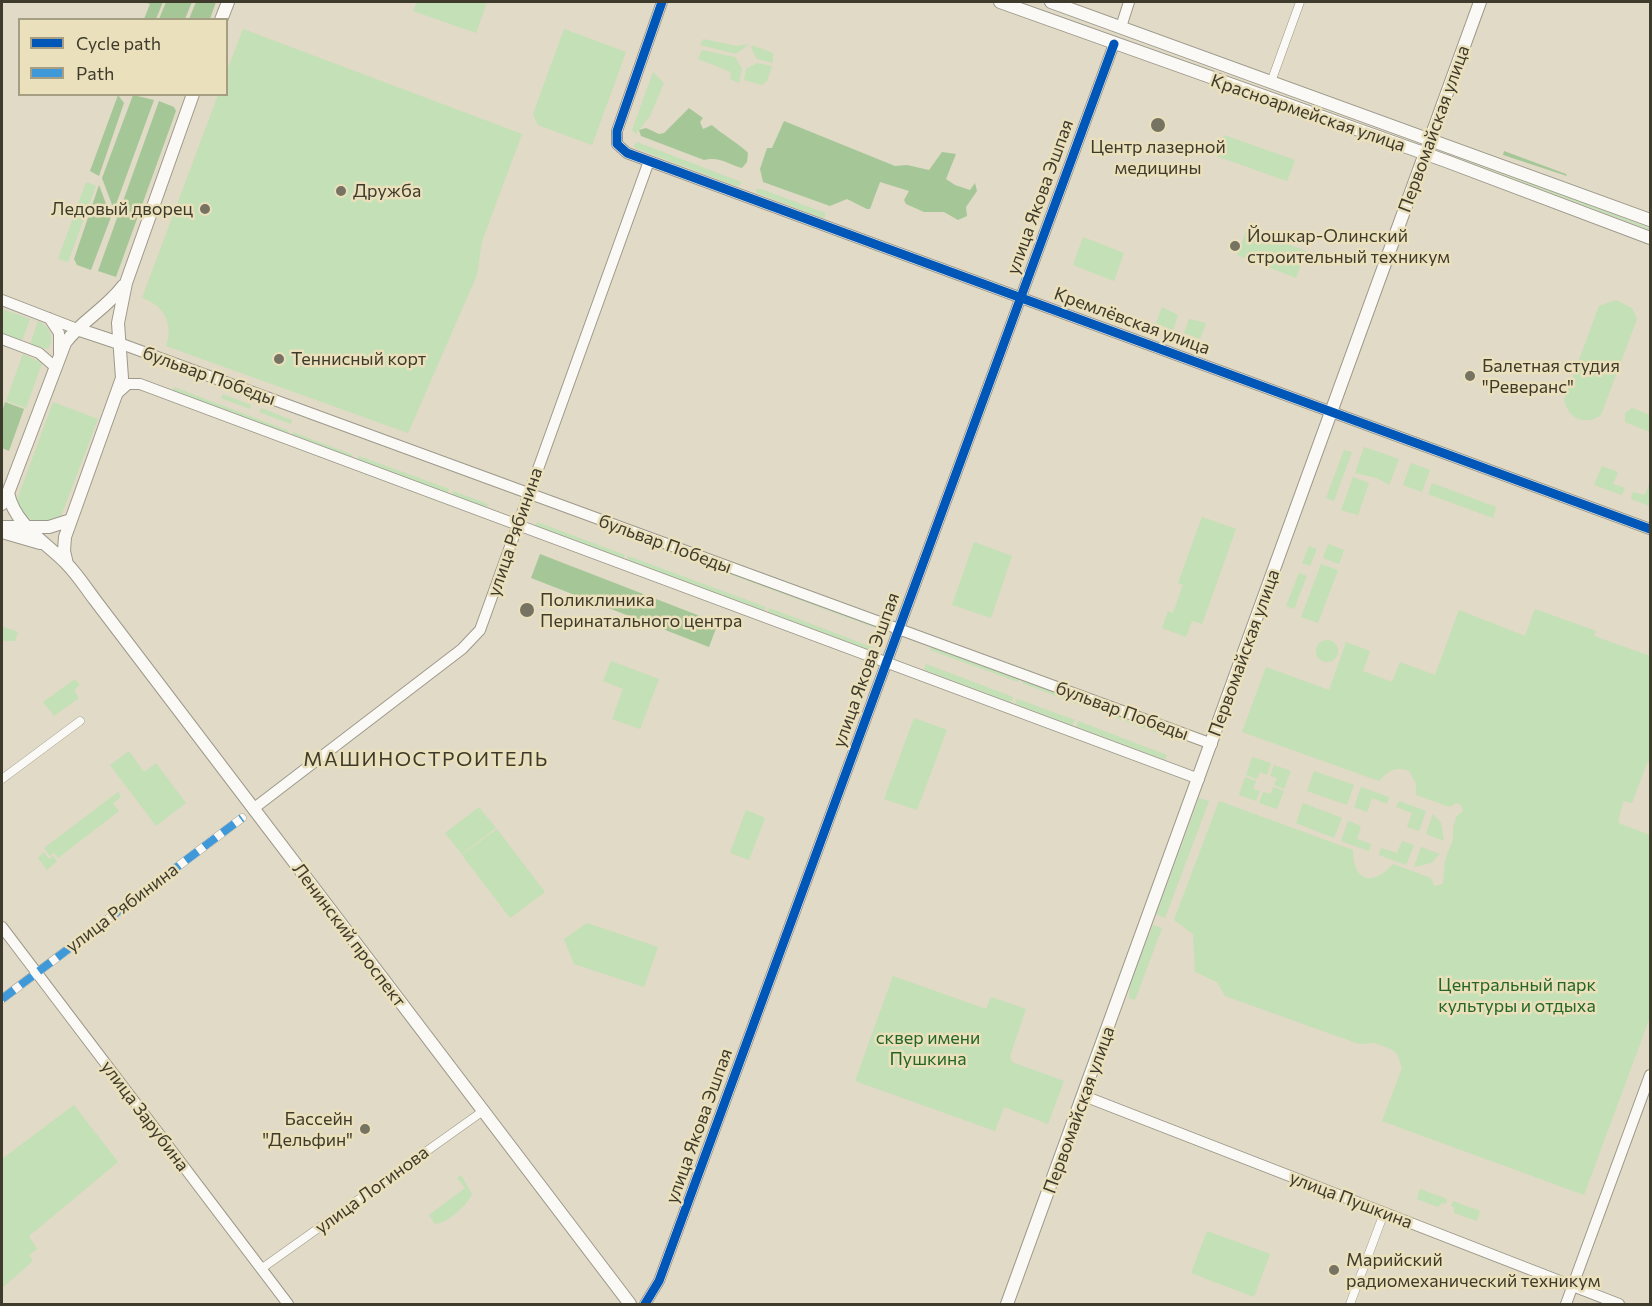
<!DOCTYPE html>
<html>
<head>
<meta charset="utf-8">
<style>
  body { margin:0 }
  #map { position:relative; width:1652px; height:1306px; overflow:hidden; background:#e0dac6; font-family:Commissioner,sans-serif }
  canvas { display:block }
  .frame { position:absolute; inset:0; border:3px solid #3f3b2c; pointer-events:none }
  .legend { position:absolute; left:18px; top:18px; width:210px; height:78px; box-sizing:border-box; background:#ebe0bc; border:2px solid #a69e82; margin:0; padding:8px 10px; list-style:none; font-size:18px; color:#3f3b2c }
  .legend li { display:flex; align-items:center; gap:12px; height:30px }
  .legend b { width:30px; border:2px solid #a69e82 }
</style>
</head>
<body>
<div id="map">
<canvas width="1652" height="1306"></canvas>
<div class="frame"></div>
<ul class="legend">
<li><b style="height:8px;background:#0057b8"></b>Cycle path</li>
<li><b style="height:8px;background:#3f98d7"></b>Path</li>
</ul>
</div>
<script>
const g = document.querySelector('canvas').getContext('2d');
g.lineJoin = 'round';
function fillPath(path, color) { g.fillStyle = color; g.fill(path, 'evenodd'); }
function strokePath(path, color, width, dash) { g.strokeStyle = color; g.lineWidth = width; g.lineCap = dash ? 'butt' : 'round'; g.setLineDash(dash || []); g.stroke(path); }
function write(font, color, halo, rows, align = 'center') {
  g.font = font + ' Commissioner,sans-serif'; g.lineWidth = 5; g.setLineDash([]); g.textBaseline = 'middle'; g.strokeStyle = halo; g.fillStyle = color; for (const [text, x, y, turn = 0] of rows) {
    g.save(); g.translate(x, y); g.rotate((+turn || 0) * Math.PI / 180); g.textAlign = isNaN(turn) ? turn : align; if (halo) g.strokeText(text, 0, 0); g.fillText(text, 0, 0); g.restore();
  }
}
const green = new Path2D(`
  M417 2H487L476 33 413 11Z
  M243 29 522 134 482 241 477 275 408 433 166 346C174 324 164 305 142 298L218 95 226 94 227 71Z
  M564 29 626 52 592 145 538 125 533 114Z
  M703 39 737 46 749 44 736 54 700 45Z
  M752 45 773 53V63L757 59 751 48Z
  M702 50 735 57 742 69 739 83 730 79 731 72 698 59Z
  M757 63 772 66 767 81 762 85 744 80 746 69Z
  M653 72 664 83 650 116 636 134 632 130Z
  M1224 135 1295 160 1287 181 1216 156Z
  M637 142 741 182 740 185 736 186 635 148 634 145Z
  M1457 154 1650 228V230L1456 157Z
  M86 182 96 186 68 262 58 259Z
  M756 189H761L825 213V217L822 218 757 193Z
  M1247 229 1306 251 1296 278 1237 255Z
  M1083 237 1124 253 1114 281 1073 265Z
  M1616 300 1632 308 1637 319 1601 415C1586 426 1568 419 1564 400L1599 306Z
  M1162 307 1178 315 1173 330 1156 323Z
  M2 309 30 319 22 341 2 334Z
  M1189 319 1206 323 1200 339 1184 333Z
  M38 321C50 326 55 338 48 349L30 345Z
  M23 354 42 363 26 408 6 401Z
  M174 387 289 431 287 435 172 392Z
  M223 394 251 405 250 409 221 398Z
  M53 402 98 419 61 516C45 529 21 521 17 500Z
  M261 408 292 420 291 424 259 412Z
  M1632 408 1650 415V432L1625 422V413Z
  M293 432 353 455 351 460 291 437Z
  M1364 447 1399 459 1389 485 1377 478 1355 473Z
  M1344 450 1352 452 1334 501 1326 498Z
  M359 456 449 489 447 494 357 462Z
  M1411 463 1430 470 1422 492 1403 485Z
  M1602 466 1618 472 1613 484 1625 488 1622 495 1594 485Z
  M1353 477 1369 483 1358 515 1341 510Z
  M1432 483 1496 507 1493 518 1428 494Z
  M1649 484 1650 506 1631 499 1633 492 1645 495Z
  M453 491 488 504 486 508 451 496Z
  M1202 517 1236 529 1202 624 1192 621 1186 637 1162 628 1168 611 1173 613 1183 585 1178 583Z
  M537 522 625 555 623 559 535 526Z
  M636 535 886 627 884 631 634 539Z
  M974 542 1012 556 991 618 952 605Z
  M1328 544 1344 550 1339 564 1323 558Z
  M1309 546 1317 549 1310 566 1302 563Z
  M628 556 766 607 764 611 627 560Z
  M1321 564 1338 570 1318 623 1301 617Z
  M1299 573 1307 576 1294 609 1286 606Z
  M769 608 877 649 876 653 768 612Z
  M1535 609 1596 631 1594 636 1650 656V761L1647 763 1632 803 1623 801 1618 823 1650 835V1017L1584 1195 1382 1121 1402 1068 1397 1054 1391 1049 1375 1043 1359 1044 1225 996 1217 982 1195 972 1193 934 1174 920 1219 801 1353 850C1353 882 1373 887 1393 864L1431 878 1434 886 1443 884 1445 860 1453 840V828L1456 817 1463 811 1461 805 1456 803 1450 807 1416 795V783L1409 771C1395 766 1388 771 1379 781L1242 732 1266 667 1329 690 1346 642 1370 651 1363 671 1392 682 1400 662 1435 675 1459 610 1525 636Z
  M2 626 18 632 15 641H2Z
  M1316 651a11 11 0 1 1 22 0a11 11 0 1 1-22 0Z
  M932 644 1020 676 1018 682 930 650Z
  M611 661 659 679 640 729 612 719 623 689 603 681Z
  M926 664 1013 697 1011 703 924 670Z
  M1024 678 1082 699 1080 705 1022 683Z
  M75 679 80 685 74 690 79 698 54 716 43 702Z
  M1017 699 1075 720 1072 726 1015 704Z
  M1086 700 1176 733 1173 739 1084 706Z
  M914 718 947 730 917 810 884 799Z
  M1078 721 1167 755 1165 760 1076 727Z
  M129 751 144 772 156 763 186 803 156 826 110 765Z
  M1252 757 1271 763 1267 775 1260 772 1257 779 1246 775Z
  M1274 765 1291 771 1284 789 1274 785 1277 778 1270 776Z
  M1314 771 1354 785 1347 805 1307 791Z
  M1245 777 1256 781 1253 789 1260 791 1256 801 1239 795Z
  M1273 787 1284 791 1277 809 1259 803 1263 792 1271 794Z
  M1361 787 1389 797 1387 804 1372 798 1367 812 1354 807Z
  M118 792 121 797 113 803 119 811 58 858 54 853 50 856 44 848Z
  M1199 798 1209 801 1165 918 1156 914Z
  M1399 801 1426 811 1419 831 1407 827 1412 813 1396 807Z
  M1303 803 1342 818 1334 838 1296 823Z
  M479 807 496 828 462 854 445 833Z
  M746 810 765 818 749 860 730 853Z
  M1433 814 1441 823 1444 841 1426 834Z
  M1348 821 1361 826 1357 839 1371 844 1369 851 1341 841Z
  M497 829 545 892 510 918 462 855Z
  M1402 841 1414 845 1406 865 1379 855 1381 848 1397 853Z
  M1421 847 1440 854 1431 863 1414 867Z
  M44 852 49 859 53 856 57 861 47 870 38 858Z
  M587 923 658 947 644 987 574 964 564 939Z
  M1153 925 1162 928 1135 1000 1129 998 1130 982Z
  M893 976 986 1009 991 997 1026 1009 1010 1056 1012 1062 1064 1081 1048 1124 1004 1107 995 1131 855 1081Z
  M74 1105 118 1162 29 1236 37 1249 29 1255 33 1261 2 1288V1159Z
  M461 1175 472 1194C467 1205 448 1223 435 1224L429 1215 465 1188 457 1178Z
  M1420 1189 1447 1199 1446 1204 1442 1203 1438 1207 1417 1199Z
  M1453 1201 1480 1211 1477 1221 1454 1213V1207L1451 1206Z
  M1207 1231 1270 1254 1254 1297 1191 1273Z`);
const forest = new Path2D(`
  M144 2H163L156 19H144L150 4Z
  M166 2H192L185 19H159Z
  M196 2H216L210 19H189Z
  M118 95 124 103 99 176 90 171Z
  M133 95 154 100 114 210 102 178Z
  M159 101 174 107 176 111 116 277 98 271Z
  M689 108 703 118 700 122 703 129 712 125C719 132 745 148 748 153L747 162 742 168C727 164 720 156 704 160L641 136 639 130 646 128 659 134 664 133Z
  M784 121 895 166 907 165 929 170 942 152 956 154 946 179 955 185 970 190 975 183 977 191 966 207 967 216 958 220 944 212H924L906 204 904 200 909 191 880 182 870 209H867L847 199 830 206 763 182 760 169 767 148H772Z
  M1504 151 1566 174 1567 176 1503 155Z
  M99 185 111 217 91 270 77 265 74 259Z
  M5 402 24 409 9 451 2 448V412Z
  M540 554 718 623 709 647 531 578Z`);
const street = new Path2D(`
  M1271 82 1300 2
  M2 779 80 721
  M2 999 242 818
  M261 1269 483 1111
  M1350 1304 1384 1213`);
const secondary = new Path2D(`
  M662 2 617 131V144L627 153 1650 529
  M1121 27 1129 2
  M2 300 77 329
  M49 318 59 333V353
  M2 339 39 353 54 366
  M119 343 1212 744
  M118 393 128 384H140L1199 779
  M253 809 462 649 480 630 649 161
  M2 927 288 1304
  M1084 1096 1619 1304
  M645 1304 659 1281 1114 44
  M1566 1304 1650 1075`);
const primary = new Path2D(`
  M1000 2 1446 161 1650 238
  M1051 2 1650 220
  M221 20 228 2
  M77 329 119 343
  M8 493C15 525 45 542 66 563 77 574 86 588 95 600L630 1304
  M2 504 8 493 65 343C81 321 106 309 123 286
  M2 527H49L71 520
  M2 532 40 543
  M67 564 64 551 65 537 122 378 118 323 126 283 193 94
  M1007 1304 1480 2`);
const quiet = new Path2D(`
  M2 999 242 818`);
const cycleway = new Path2D(`
  M662 2 617 131V144L627 153 1650 529
  M645 1304 659 1281 1114 44`);
const markers = [
  [1158,125,8,"#777362"],
  [341,191,6,"#777362"],
  [205,209,6,"#777362"],
  [1235,246,6,"#777362"],
  [279,359,6,"#777362"],
  [1470,376,6,"#777362"],
  [527,610,8,"#777362"],
  [365,1129,6,"#777362"],
  [1334,1270,6,"#777362"]
];
const streetNames = [
  ["Красноармейская улица",1308,113,19],
  ["Первомайская улица",1434,129,-70],
  ["улица Якова Эшпая",1040,197,-70],
  ["Кремлёвская улица",1132,321,20],
  ["бульвар Победы",209,376,20],
  ["улица Рябинина",515,532,-71],
  ["бульвар Победы",665,544,20],
  ["Первомайская улица",1244,653,-70],
  ["улица Якова Эшпая",866,670,-70],
  ["бульвар Победы",1122,711,20],
  ["улица Рябинина",122,908,-37],
  ["Ленинский проспект",349,935,53],
  ["Первомайская улица",1079,1110,-70],
  ["улица Зарубина",145,1116,53],
  ["улица Якова Эшпая",699,1126,-70],
  ["улица Логинова",372,1190,-36],
  ["улица Пушкина",1351,1200,21]
];
const poiNames = [
  ["Центр лазерной",1158,147,"center"],
  ["медицины",1158,168,"center"],
  ["Дружба",353,191],
  ["Ледовый дворец",193,209,"right"],
  ["Йошкар-Олинский",1247,236],
  ["строительный техникум",1247,257],
  ["Теннисный корт",291,359],
  ["Балетная студия",1482,366],
  ["\"Реверанс\"",1482,387],
  ["Поликлиника",540,600],
  ["Перинатального центра",540,621],
  ["Бассейн",353,1119,"right"],
  ["\"Дельфин\"",353,1140,"right"],
  ["Марийский",1346,1260],
  ["радиомеханический техникум",1346,1281]
];
const parkNames = [
  ["Центральный парк",1517,985],
  ["культуры и отдыха",1517,1006],
  ["сквер имени",928,1038],
  ["Пушкина",928,1059]
];
const neighbourhoodNames = [
  ["МАШИНОСТРОИТЕЛЬ",426,759]
];
fillPath(green, '#c3e0b6');
fillPath(forest, '#a5c797');
strokePath(street, '#9d998a', 9);
strokePath(secondary, '#9d998a', 12);
strokePath(primary, '#9d998a', 14);
strokePath(street, '#faf9f6', 8);
strokePath(secondary, '#faf9f6', 10);
strokePath(primary, '#faf9f6', 12);
strokePath(quiet, '#3f98d7', 8, [15, 8]);
strokePath(cycleway, '#0057b8', 9);
for (const [x, y, r, color] of markers) { const dot = new Path2D(); dot.arc(x, y, r, 0, 2 * Math.PI); g.fillStyle = color; g.fill(dot); strokePath(dot, '#ebe0bc', 2); }
write('18px', '#3f3b2c', '#ebe0bc', streetNames);
write('18px', '#3f3b2c', '#ebe0bc', poiNames, 'left');
write('18px', '#236724', '#ebe0bc', parkNames);
g.letterSpacing = '1.5px';
write('20px', '#3f3b2c', '#ebe0bc', neighbourhoodNames);
g.letterSpacing = '0px';
</script>
</body>
</html>
